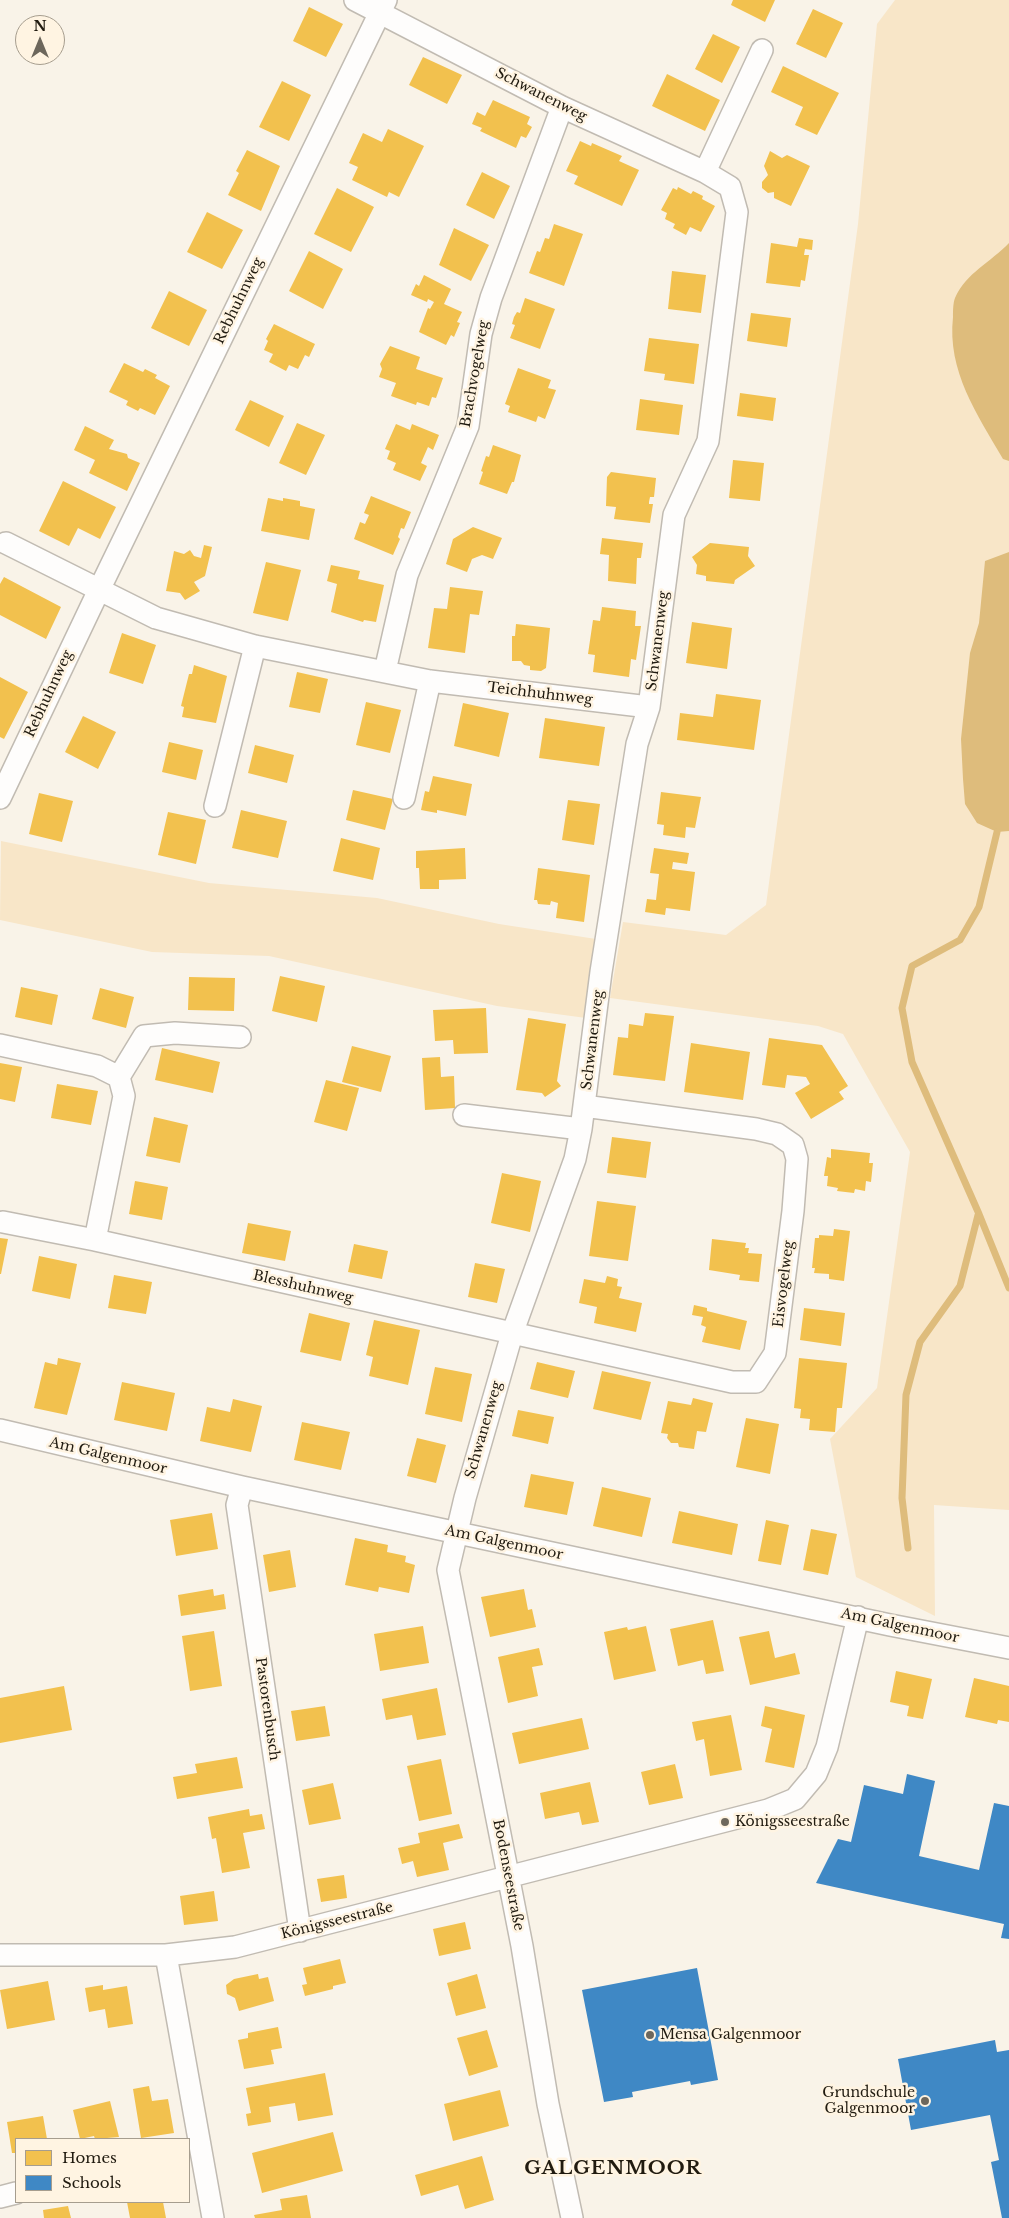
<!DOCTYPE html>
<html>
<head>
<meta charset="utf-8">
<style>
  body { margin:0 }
  #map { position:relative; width:1009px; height:2218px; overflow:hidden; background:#f9f3e8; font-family:"Libre Baskerville",serif }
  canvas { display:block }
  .legend { position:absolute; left:15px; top:2138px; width:175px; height:65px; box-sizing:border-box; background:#fff4e2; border:1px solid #a69d8e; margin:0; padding:6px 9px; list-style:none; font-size:15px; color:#211b10 }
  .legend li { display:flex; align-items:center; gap:10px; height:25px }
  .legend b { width:25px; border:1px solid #a69d8e }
  .north { position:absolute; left:15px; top:15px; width:50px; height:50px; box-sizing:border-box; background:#fff4e2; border:1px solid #a69d8e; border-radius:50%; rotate:0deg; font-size:14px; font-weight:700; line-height:20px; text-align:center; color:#211b10 }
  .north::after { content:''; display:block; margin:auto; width:18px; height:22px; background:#6d675c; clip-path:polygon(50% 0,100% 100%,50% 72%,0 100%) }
</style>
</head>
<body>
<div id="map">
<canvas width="1009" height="2218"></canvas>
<ul class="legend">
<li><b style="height:14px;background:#f2c14e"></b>Homes</li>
<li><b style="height:14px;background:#3f88c5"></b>Schools</li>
</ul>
<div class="north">N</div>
</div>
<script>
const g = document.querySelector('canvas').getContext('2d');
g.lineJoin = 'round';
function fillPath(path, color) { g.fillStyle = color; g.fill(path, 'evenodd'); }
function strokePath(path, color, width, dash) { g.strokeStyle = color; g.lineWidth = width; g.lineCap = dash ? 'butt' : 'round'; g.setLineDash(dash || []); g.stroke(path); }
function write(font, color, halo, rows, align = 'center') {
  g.font = font + ' "Libre Baskerville",serif'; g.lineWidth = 5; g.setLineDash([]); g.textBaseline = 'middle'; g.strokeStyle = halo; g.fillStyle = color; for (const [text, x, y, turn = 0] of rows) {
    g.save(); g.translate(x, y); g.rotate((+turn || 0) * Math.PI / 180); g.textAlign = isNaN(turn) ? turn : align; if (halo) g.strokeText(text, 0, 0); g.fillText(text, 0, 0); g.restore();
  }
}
const green = new Path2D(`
  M895 0H1009V1510L934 1505 935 1616 856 1577 830 1439 877 1388 910 1152 843 1034 818 1026 610 998 623 922 726 935 766 905 858 224 877 24Z
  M1 841 209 883 377 898 499 924 596 939 586 1018 497 1006 269 956 152 952 0 920Z`);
const water = new Path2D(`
  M1009 243V461L1003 459C977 414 947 371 953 317 953 311 953 303 955 298 966 273 991 262 1009 243Z
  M1009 552V831L997 832 977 823 965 804 963 779 961 739 970 653 979 623 985 561Z`);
const homes = new Path2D(`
  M733 0H775L765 22 731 5Z
  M309 7 343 24 326 57 293 41Z
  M813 9 843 23 826 58 796 44Z
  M713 34 740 47 722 83 695 69Z
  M423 57 462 75 447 104 409 85Z
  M783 66 839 93 817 135 795 125 803 107 771 92Z
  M667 74 720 100 705 131 652 106Z
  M282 81 311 95 289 141 259 127Z
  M493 100 530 117 527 124 532 127 526 138 521 136 516 148 480 131 482 128 472 124 477 112 485 116Z
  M388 129 424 146 399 197 389 192 387 197 352 180 358 167 349 163 363 133 382 142Z
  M580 141 591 146 592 143 622 156 619 161 639 170 622 206 574 184 578 176 566 171Z
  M247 150 280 166 261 211 228 195 239 173 236 171Z
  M770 151 782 158 787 155 810 166 791 206 774 198V192L768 193 762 188V182L768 175 764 166Z
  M482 172 510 186 494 219 466 205Z
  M678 187 691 194 693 191 703 196 702 199 715 206 701 232 690 227 686 235 673 228 675 224 665 219 667 213 661 210 673 188 677 190Z
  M337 188 374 207 351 252 314 234Z
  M207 212 243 230 222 269 187 252Z
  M554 224 583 234 564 286 529 273 537 251 540 252 545 238 549 239Z
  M454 228 489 245 471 281 439 265Z
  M799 238 813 240 812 250 805 249 804 255H809L805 281 801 280 800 287 766 283 771 243 797 247Z
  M309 251 343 269 323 309 289 291Z
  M672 271 706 275 701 313 668 309Z
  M424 275 451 289 444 304 462 312 457 322 460 323 454 337 451 335 446 345 419 332 428 308 430 309 434 302 428 299 427 302 411 295 416 284 419 286Z
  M169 291 207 310 189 346 151 328Z
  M525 298 555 309 540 349 510 338 515 325 512 324 514 317 517 312 520 313Z
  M751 313 791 318 787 347 747 341Z
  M274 324 315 344 309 357 305 355 298 369 289 365 286 371 269 362 273 354 264 350 268 341 266 339Z
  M649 338 699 344 694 384 664 380 665 374 644 371Z
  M390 346 420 357 416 369 443 378 436 398 432 397 429 406 417 402 416 405 391 396 396 383 379 377 382 369 380 364Z
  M124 363 143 372 145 369 157 375 155 378 170 386 155 415 140 408 138 411 126 405 128 401 109 392Z
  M518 368 551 380 548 388 556 390 545 419 538 416 536 422 508 412 510 406 505 404Z
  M740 393 776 398 773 421 737 416Z
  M640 399 683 405 679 435 636 430Z
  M250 400 284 416 269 447 235 430Z
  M297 423 325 435 306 475 279 463Z
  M396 424 410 430 412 424 439 435 433 450 428 447 421 463 427 466 420 481 393 470 396 463 387 459 390 451 385 449Z
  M85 426 114 440 109 449 127 454 128 458 140 463 127 491 89 473 95 460 74 450Z
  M493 445 521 455 514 482H512L507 494 479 484 483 472 481 471 486 456 489 457Z
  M733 460 764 463 760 501 729 498Z
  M611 472 656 478 654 497H650L649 502V504H653L650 523 614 519 616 507 606 506 607 477Z
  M63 481 116 507 100 539 78 528 69 546 39 531Z
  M371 496 411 512 404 529 401 528 398 537 400 539 393 555 354 539 360 522 365 524 369 515 364 513Z
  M268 498 283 501V498L300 501V506L315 509 309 540 261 531Z
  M473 527 502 538 493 559 482 555 472 559 467 572 446 564 453 539Z
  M602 538 643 543 641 558H637L636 584 608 581 609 555 600 554Z
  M710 543 749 547 748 556 755 566 735 580 734 584 706 581V576L696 574 697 565 692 557Z
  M204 545 212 547 205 576 194 582 200 591 185 600 180 593 166 591 174 551 184 554 190 550 194 556 201 558Z
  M266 562 301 570 288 621 253 613Z
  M331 565 360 571 358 579 384 585 376 622 364 620 363 622 331 612 337 584 327 581Z
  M4 577 61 607 46 639 0 615V584Z
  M450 587 483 591 479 615 470 614 465 653 428 648 434 608 447 609Z
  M602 607 636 611 635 626H641L636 660 631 659 629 677 593 672 595 655 588 654 593 620 600 621Z
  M692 622 732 628 727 669 686 663Z
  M516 624 550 628 546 668 541 671 530 670V666L524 665 521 661H512V636H515Z
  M122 633 156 645 143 684 109 673Z
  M194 665 227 676 216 723 182 717 184 707 181 706 189 674H192Z
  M297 672 328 679 320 713 289 707Z
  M0 677 28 692 4 739 0 737Z
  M716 694 761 700 754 750 677 740 680 713 713 717Z
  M366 702 401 710 390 753 356 745Z
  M463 703 509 713 499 757 454 746Z
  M83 716 116 732 98 769 65 752Z
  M545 718 605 727 599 766 539 758Z
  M169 742 203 750 196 780 162 772Z
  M255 745 294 755 287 783 248 773Z
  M433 776 472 784 466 816 437 810V813L421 810 425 791 429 792Z
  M353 790 393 799 385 830 346 820Z
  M661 792 701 797 695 828 686 827 685 838 663 835 664 825 657 824Z
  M39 793 73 801 62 842 29 834Z
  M568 800 600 804 594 845 562 840Z
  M241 810 287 821 278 858 232 848Z
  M168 812 206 820 196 864 158 855Z
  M341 838 380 848 373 880 333 871Z
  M465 848 466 879 439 880V889H420L419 868H416V851Z
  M654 848 689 853 687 864 673 862 672 869 695 872 690 911 666 908 665 915 645 912 647 899 656 900 659 874 650 873Z
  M538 868 590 875 584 922 556 918 558 903 551 901 550 905 538 904 537 900H534Z
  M280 976 325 986 317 1022 272 1011Z
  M189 977 235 978 234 1011 188 1010Z
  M21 987 58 995 52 1025 15 1017Z
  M100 988 134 997 126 1028 92 1019Z
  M486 1008 488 1053 454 1054 453 1040 435 1041 433 1010Z
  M645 1013 674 1016 665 1081 613 1075 618 1037 628 1038 629 1024 643 1026Z
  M528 1018 566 1024 557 1081 561 1086 545 1097 542 1093 516 1090Z
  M769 1038 822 1045 848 1086 839 1092 844 1099 811 1119 795 1093 810 1084 806 1077 787 1075 785 1088 762 1085Z
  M691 1043 750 1052 743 1100 684 1092Z
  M352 1046 391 1056 381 1092 342 1082Z
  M162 1048 220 1062 213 1093 155 1080Z
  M440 1057 441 1077 454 1076 455 1108 425 1110 422 1058Z
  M0 1063 22 1067 15 1102 0 1099Z
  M326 1080 359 1088 347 1131 314 1122Z
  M57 1084 98 1091 91 1125 51 1118Z
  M154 1117 188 1125 180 1163 146 1156Z
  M612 1137 651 1142 646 1178 607 1173Z
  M831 1149 870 1153 869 1163H873L871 1182 866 1181 865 1191 855 1189 854 1193 837 1191 838 1188 827 1186 828 1176H824L827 1157 831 1158Z
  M502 1173 541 1181 530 1232 491 1223Z
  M135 1181 168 1187 162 1220 129 1214Z
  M597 1201 636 1206 628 1261 589 1256Z
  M248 1223 291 1231 285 1261 242 1253Z
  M834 1229 850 1231 844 1281 829 1279V1274L814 1273 815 1268H812L815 1238H819V1235L833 1236Z
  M0 1238 8 1239 1 1274H0Z
  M712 1239 746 1243 745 1248H749L748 1253 762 1254 759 1282 739 1280 740 1275 709 1270Z
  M354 1244 388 1251 382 1279 348 1272Z
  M39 1256 77 1264 70 1299 32 1291Z
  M475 1263 505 1269 497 1303 468 1297Z
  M114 1275 152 1282 146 1314 108 1308Z
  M607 1276 618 1279 617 1286 622 1287 619 1298 642 1303 636 1332 594 1323 597 1307 579 1303 584 1279 605 1283Z
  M694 1305 707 1308V1311L747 1321 740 1350 702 1342 706 1327 701 1325 703 1317 692 1315Z
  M804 1308 845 1313 841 1346 800 1340Z
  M309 1313 350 1323 341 1361 300 1352Z
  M374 1320 420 1330 408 1385 369 1376 373 1357 366 1355Z
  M58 1358 81 1363 67 1415 34 1408 45 1362 57 1365Z
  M799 1358 847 1363 842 1408H837L835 1432 809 1430 810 1419 800 1418 801 1409 794 1408Z
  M537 1362 575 1371 568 1398 530 1389Z
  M435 1367 472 1374 462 1422 425 1414Z
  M602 1371 651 1382 641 1420 593 1409Z
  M122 1382 175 1393 167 1431 114 1420Z
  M693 1398 713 1403 706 1432 697 1431 694 1449 679 1447 678 1443H671L667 1438 668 1434 661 1433 668 1401 691 1405Z
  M233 1399 262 1406 251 1452 200 1441 207 1407 230 1412Z
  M518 1410 554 1417 548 1444 512 1436Z
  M746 1418 779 1424 770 1474 736 1467Z
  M302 1422 350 1432 341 1470 294 1460Z
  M417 1438 446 1445 436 1483 407 1476Z
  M531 1474 574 1482 567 1515 524 1507Z
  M602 1487 651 1498 642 1537 593 1526Z
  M679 1511 738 1524 732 1555 672 1543Z
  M212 1513 218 1549 176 1556 170 1520Z
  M766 1520 789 1525 781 1565 758 1561Z
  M811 1529 837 1534 828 1575 803 1570Z
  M355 1538 388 1545 387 1552 406 1556 405 1562 415 1565 409 1593 379 1587 378 1592 345 1585Z
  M290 1550 296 1587 269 1592 263 1555Z
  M213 1589 214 1596 224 1594 226 1609 181 1616 178 1595Z
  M524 1589 528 1610 532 1609 536 1627 490 1637 481 1597Z
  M713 1620 724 1671 706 1674 703 1660 678 1666 670 1629Z
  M423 1626 429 1663 380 1671 374 1634Z
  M646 1626 656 1671 614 1680 604 1632 627 1627 628 1630Z
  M214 1631 222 1686 190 1691 182 1636Z
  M769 1631 775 1658 795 1653 800 1674 750 1685 739 1637Z
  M539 1648 543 1665 532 1667 538 1696 508 1703 498 1657Z
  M896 1671 932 1679 923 1719 907 1716 909 1706 890 1702Z
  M974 1678 1009 1686V1722L998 1720 997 1724 965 1717Z
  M64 1686 72 1730 0 1743V1698Z
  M437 1688 446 1735 417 1740 412 1715 386 1720 382 1699Z
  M325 1706 330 1736 296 1741 291 1711Z
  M765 1706 805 1715 794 1768 765 1762 772 1729 761 1726Z
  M731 1715 742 1770 710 1776 704 1739 696 1741 692 1722Z
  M582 1718 589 1749 519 1764 512 1733Z
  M237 1757 243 1788 177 1799 173 1777 197 1773 195 1764Z
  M441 1759 452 1814 419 1821 407 1766Z
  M675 1764 683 1798 649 1805 641 1772Z
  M590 1782 599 1822 582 1825 579 1812 545 1819 540 1793Z
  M333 1783 341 1819 309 1825 302 1790Z
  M249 1809 250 1816 262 1814 265 1829 243 1833 250 1868 222 1873 216 1838 212 1839 208 1817Z
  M459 1824 463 1838 443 1843 449 1870 417 1877 413 1861 402 1864 398 1848 420 1843 418 1833Z
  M344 1875 347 1898 321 1902 317 1879Z
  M214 1891 218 1921 184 1925 180 1896Z
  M465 1922 471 1949 439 1956 433 1929Z
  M340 1959 346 1983 333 1986V1989L305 1996 302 1985 307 1984 303 1968Z
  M258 1974 259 1979 268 1977 274 2001 239 2011 235 1998 227 1994 226 1985 234 1979Z
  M477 1974 486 2008 456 2016 447 1983Z
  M48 1981 55 2020 7 2029 0 1990Z
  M103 1985V1990L127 1986 133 2024 108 2028 105 2009 89 2012 85 1988Z
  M278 2027 282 2048 271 2050 274 2064 244 2069 238 2040 248 2038V2033Z
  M487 2030 498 2067 469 2076 457 2038Z
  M325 2073 333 2115 298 2121 295 2103 269 2107 271 2122 248 2126 246 2114 251 2113 246 2088Z
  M149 2086 152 2101 168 2099 174 2133 141 2138 133 2089Z
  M500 2090 509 2126 453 2141 444 2104Z
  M110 2101 119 2137 95 2139 94 2136 80 2139 73 2110Z
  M43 2116 47 2139H16V2153H12L7 2122Z
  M333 2132 343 2171 262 2193 252 2153Z
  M482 2156 494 2200 465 2209 458 2185 421 2196 415 2175Z
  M307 2195 311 2218H255L254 2215 282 2210 280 2199Z
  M127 2202H163L166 2218H130Z
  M68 2206 71 2218H44L43 2210Z`);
const schools = new Path2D(`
  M907 1774 935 1781 919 1856 979 1870 994 1803 1009 1806V1939L1001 1938 1004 1924 816 1883 838 1839 851 1842 864 1785 903 1794Z
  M697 1968 718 2080 691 2085 690 2081 632 2092 633 2097 604 2102 582 1990Z
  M995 2040 997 2052 1009 2050V2218H1002L991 2162 999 2160 990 2115 911 2130 898 2059Z`);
const stream = new Path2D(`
  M997 832 979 907 960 940 912 966 902 1008 912 1062 979 1214 1009 1288
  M908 1548 902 1498 906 1395 920 1342 960 1286 978 1215`);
const minor = new Path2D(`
  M355 0 562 107 705 172 730 187 737 212 708 441 674 515 649 707 637 744 601 972 581 1129 575 1159 512 1334 465 1498 448 1570 522 1946 548 2104 572 2218
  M705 172 762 50
  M6 543 156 618 255 646 430 681 649 707
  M385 671 407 575 468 426 481 334 491 298 562 107
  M0 798 99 590 386 0
  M404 798 430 681
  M215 806 255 646
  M0 1045 97 1066 119 1077 124 1096 95 1240 732 1382H756L775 1353 793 1211 797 1159 793 1145 777 1134 756 1129 584 1106
  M119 1077 144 1036 175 1033 240 1037
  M464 1115 581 1129
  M3 1222 95 1240
  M0 1430 242 1487 890 1625 1009 1648
  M242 1487 237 1505 300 1931
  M0 1955H166L235 1947 768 1810 795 1799 816 1774 827 1747 858 1617
  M166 1955 213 2218
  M0 2197 16 2193`);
const markers = [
  [725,1822,5,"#6d675c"],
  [650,2035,5,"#6d675c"],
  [925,2101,5,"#6d675c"]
];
const streetNames = [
  ["Schwanenweg",541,95,27],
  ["Rebhuhnweg",239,301,-64],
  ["Brachvogelweg",475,374,-80],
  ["Schwanenweg",658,641,-83],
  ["Rebhuhnweg",49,694,-65],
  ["Teichhuhnweg",540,694,7],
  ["Schwanenweg",593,1040,-83],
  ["Eisvogelweg",784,1284,-83],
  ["Blesshuhnweg",303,1287,13],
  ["Schwanenweg",484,1430,-74],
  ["Am Galgenmoor",108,1456,13],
  ["Am Galgenmoor",504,1543,12],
  ["Am Galgenmoor",900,1626,12],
  ["Pastorenbusch",267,1709,82],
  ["Bodenseestraße",508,1875,79],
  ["Königsseestraße",337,1921,-14]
];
const poiNames = [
  ["Königsseestraße",735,1822],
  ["Mensa Galgenmoor",660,2035],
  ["Grundschule",915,2093,"right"],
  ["Galgenmoor",915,2109,"right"]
];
const districtNames = [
  ["GALGENMOOR",613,2169]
];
fillPath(green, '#f8e6c8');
fillPath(water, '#debc7c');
fillPath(homes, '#f2c14e');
fillPath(schools, '#3f88c5');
strokePath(stream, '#debc7c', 7);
strokePath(minor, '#c1bbb2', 24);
strokePath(minor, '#fefdfc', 21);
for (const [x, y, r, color] of markers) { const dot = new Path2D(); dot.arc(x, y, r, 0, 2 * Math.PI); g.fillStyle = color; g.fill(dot); strokePath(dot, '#fff4e2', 2); }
write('14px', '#211b10', '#fff4e2', streetNames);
write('14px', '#211b10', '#fff4e2', poiNames, 'left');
g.letterSpacing = '1px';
write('bold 19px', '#211b10', '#fff4e2', districtNames);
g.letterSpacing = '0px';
</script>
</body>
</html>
